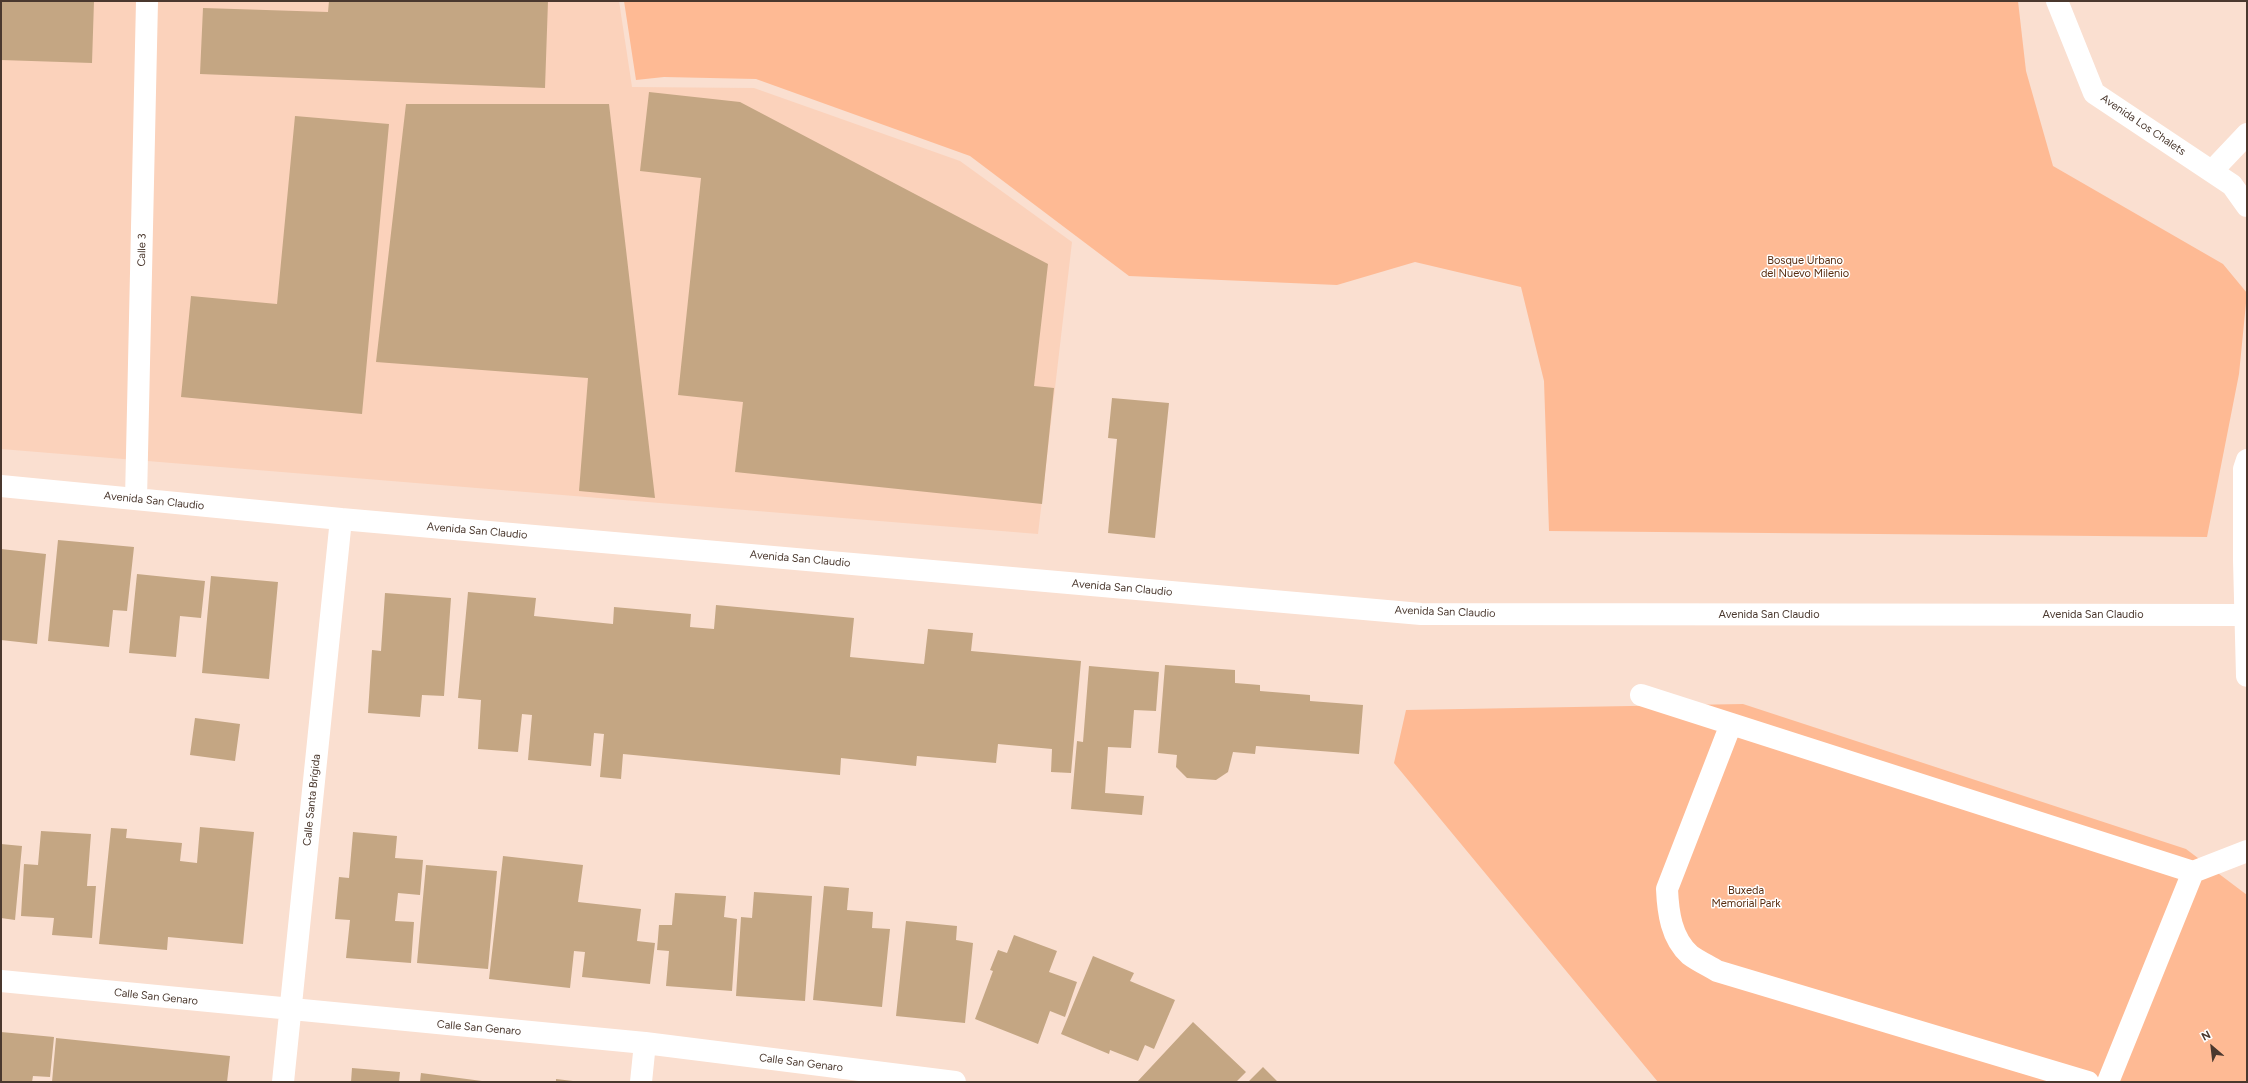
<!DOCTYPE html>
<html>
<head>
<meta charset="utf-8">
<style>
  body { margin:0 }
  #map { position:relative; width:2248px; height:1083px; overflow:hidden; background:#fadfd0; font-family:Figtree,sans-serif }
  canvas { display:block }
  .frame { position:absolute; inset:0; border:2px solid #4a382e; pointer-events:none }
  .north { position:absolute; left:2192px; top:1027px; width:40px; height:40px; -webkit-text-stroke:3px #fff; paint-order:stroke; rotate:332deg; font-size:11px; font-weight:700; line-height:16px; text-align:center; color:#4a382e }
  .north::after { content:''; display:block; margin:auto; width:14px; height:18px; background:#4a382e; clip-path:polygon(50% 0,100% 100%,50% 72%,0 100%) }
</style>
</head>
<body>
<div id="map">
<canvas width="2248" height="1083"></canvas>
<div class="frame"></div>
<div class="north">N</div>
</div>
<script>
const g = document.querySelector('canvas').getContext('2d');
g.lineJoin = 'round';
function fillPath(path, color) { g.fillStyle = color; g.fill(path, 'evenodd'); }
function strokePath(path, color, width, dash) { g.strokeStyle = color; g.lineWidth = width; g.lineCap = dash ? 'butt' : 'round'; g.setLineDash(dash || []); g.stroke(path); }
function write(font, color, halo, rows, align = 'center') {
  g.font = font + ' Figtree,sans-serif'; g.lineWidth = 3; g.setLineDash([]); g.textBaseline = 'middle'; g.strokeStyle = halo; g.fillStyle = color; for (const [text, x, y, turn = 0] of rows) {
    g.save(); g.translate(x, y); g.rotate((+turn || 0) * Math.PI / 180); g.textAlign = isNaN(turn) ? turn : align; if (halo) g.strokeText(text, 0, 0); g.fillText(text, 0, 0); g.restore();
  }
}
const built = new Path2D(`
  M1 1H619L632 87 754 88 960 161 1072 242 1038 534 1 449Z`);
const green = new Path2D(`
  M624 1H2018L2026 71 2053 166 2223 264 2247 293 2239 374 2207 537 1549 531 1544 381 1521 287 1415 262 1337 285 1129 276 970 156 756 79 664 77 636 80Z
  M1743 704 2186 849 2247 895V1082H1658L1394 763 1406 710Z`);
const building = new Path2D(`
  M1 1H94L92 63 1 60Z
  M329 1H548L545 88 200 74 203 8 328 12Z
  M649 92 740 102 1048 264 1034 386 1054 388 1042 504 735 472 743 402 678 395 701 178 640 171Z
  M406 104H609L655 498 579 491 588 378 376 362Z
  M295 116 389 124 362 414 181 397 191 296 277 304Z
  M1112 398 1169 403 1155 538 1108 533 1117 439 1108 438Z
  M58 540 134 547 127 611 113 610 109 647 48 641Z
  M1 549 46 554 37 644 1 640Z
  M137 574 205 581 201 618 180 616 176 657 129 653Z
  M211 576 278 582 269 679 202 673Z
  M468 592 536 598 534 616 613 624 614 607 691 614 690 627 714 629 716 605 854 618 850 657 924 664 928 629 973 633 971 651 1081 661 1071 773 1051 772 1052 749 998 744 996 763 917 756 916 766 841 758 840 775 623 754 621 779 600 777 604 734 594 733 591 766 528 760 532 715 522 714 518 752 478 749 481 700 458 698Z
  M385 593 451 598 444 696 422 695 420 717 368 713 372 650 381 651Z
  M1165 665 1235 670V683L1260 685V691L1310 695V701L1363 705 1359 754 1256 746 1255 754 1233 752 1228 772 1216 780 1187 778 1176 767 1177 755 1158 753Z
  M1089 666 1159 672 1156 711 1134 710 1131 748 1108 747 1105 793 1144 796 1142 815 1071 809 1077 741 1083 742Z
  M195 718 240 724 235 761 190 755Z
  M200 827 254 832 243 944 168 937 167 950 99 944 111 828 127 829 126 838 182 843 180 861 197 863Z
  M41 831 91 834 87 886H96L92 938 52 935 54 918 21 916 24 864 38 865Z
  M353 832 397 836 395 858 423 860 420 895 398 893 395 921 414 922 411 963 346 958 350 920 335 919 339 877 349 878Z
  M1 844 22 846 15 920 1 918Z
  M503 856 583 865 578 902 641 909 637 941 655 943 650 984 582 977 585 952 574 951 570 988 489 979Z
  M426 865 497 871 488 969 417 963Z
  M824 886 849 888 847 910 873 912 872 928 890 929 882 1007 813 1000Z
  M754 892 812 896 805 1001 736 996 741 917 752 918Z
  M675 893 726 896 724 917 737 919 732 991 666 986 669 951 657 950 659 925H672Z
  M906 921 957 926 956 940 973 943 965 1023 896 1016Z
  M1014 935 1057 951 1049 972 1077 982 1065 1017 1050 1011 1038 1044 975 1019 993 971 990 970 998 950 1007 953Z
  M1093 956 1134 973 1130 981 1175 1000 1154 1049 1145 1045 1138 1061 1110 1050 1109 1054 1061 1034Z
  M1193 1022 1246 1072 1236 1082H1137Z
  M1 1032 54 1037 50 1077 33 1076 32 1082H1Z
  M56 1038 230 1056 227 1082H52Z
  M1263 1067 1278 1082H1248Z
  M352 1068 400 1072 399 1082H351Z
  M421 1073 482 1081V1082H420Z
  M556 1079 573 1081V1082H556Z`);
const minor = new Path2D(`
  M2057 1 2094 93 2232 185 2247 206
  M2212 171 2247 134
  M2247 460 2244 469V560L2247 676
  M1 486 341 519 1421 614 2247 615
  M136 499 147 1
  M1641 695 2193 872 2247 851
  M1731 724 1667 889C1668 912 1671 938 1690 955 1698 961 1709 966 1717 971L2088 1082
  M1 981 645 1043 955 1082
  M283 1082 341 519
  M641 1082 645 1043
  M2108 1082 2193 872`);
const streetNames = [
  ["Avenida Los Chalets",2143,125,34],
  ["Calle 3",142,250,-89],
  ["Avenida San Claudio",154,501,6],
  ["Avenida San Claudio",477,531,5],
  ["Avenida San Claudio",800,559,5],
  ["Avenida San Claudio",1122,588,5],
  ["Avenida San Claudio",1445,612,2],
  ["Avenida San Claudio",1769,615],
  ["Avenida San Claudio",2093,615],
  ["Calle Santa Brígida",312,800,-84],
  ["Calle San Genaro",156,997,6],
  ["Calle San Genaro",479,1028,5],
  ["Calle San Genaro",801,1063,7]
];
const parkNames = [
  ["Bosque Urbano",1805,261],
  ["del Nuevo Milenio",1805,274],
  ["Buxeda",1746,891],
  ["Memorial Park",1746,904]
];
fillPath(built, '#fbd2bb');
fillPath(green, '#feba94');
fillPath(building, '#c4a683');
strokePath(minor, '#fff', 22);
write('11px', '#4a382e', '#fff', streetNames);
write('11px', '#592d10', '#fff', parkNames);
</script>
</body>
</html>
